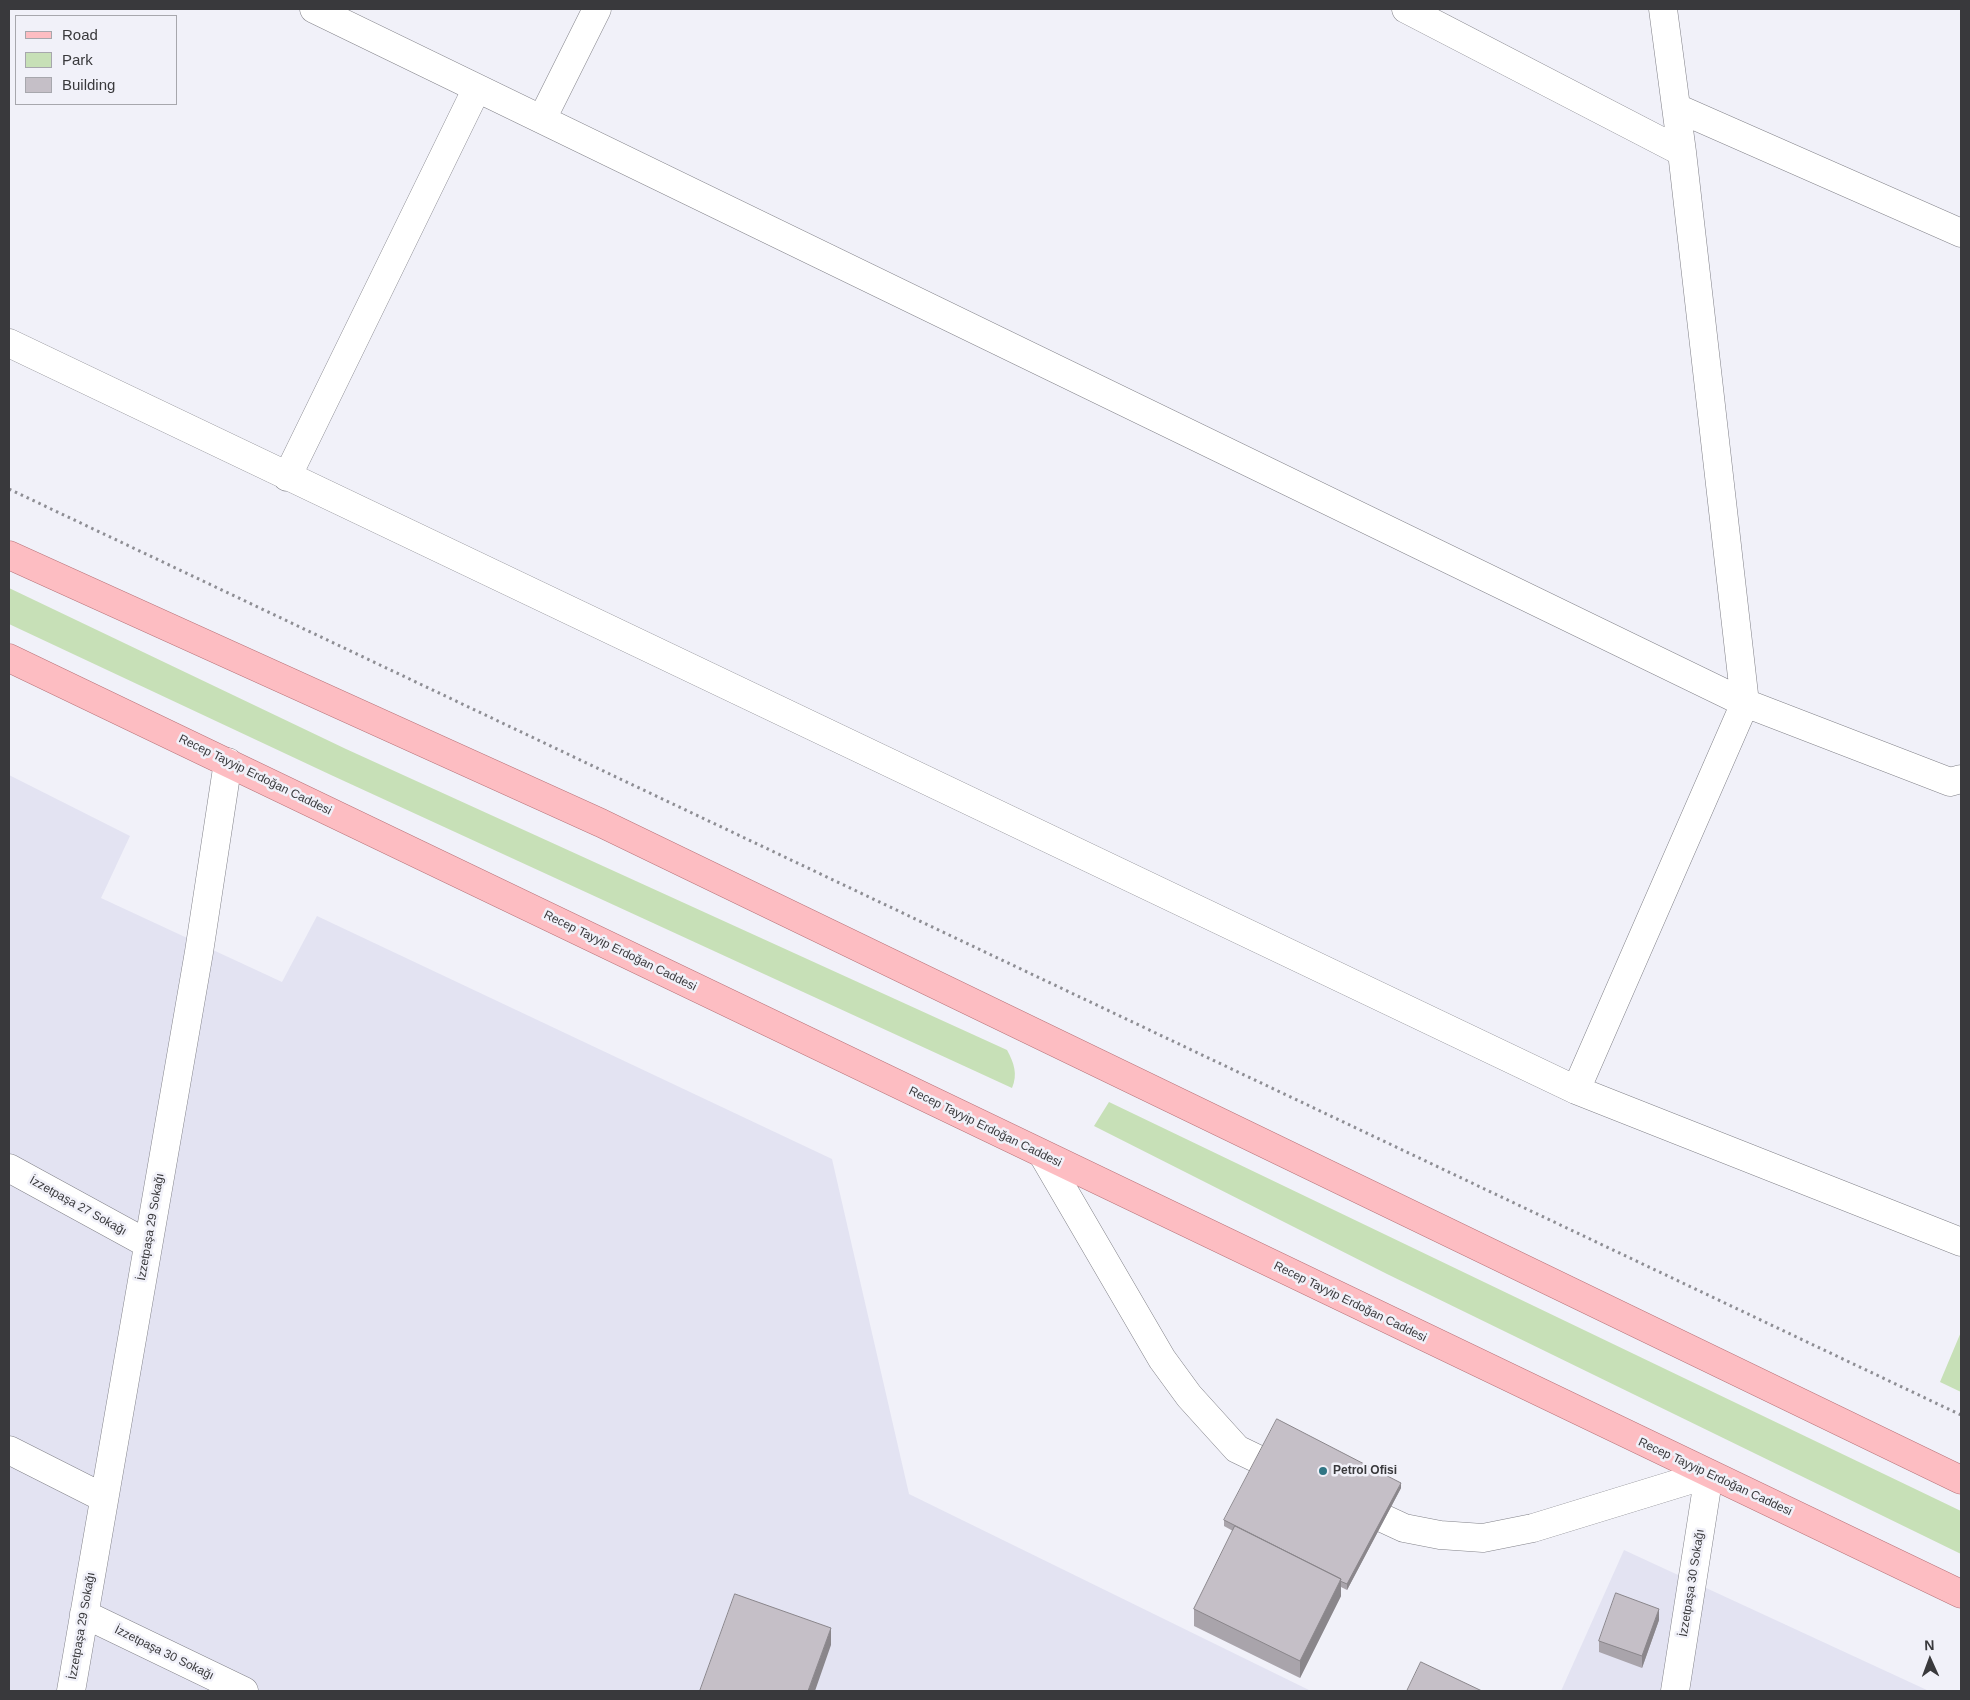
<!DOCTYPE html>
<html>
<head>
<meta charset="utf-8">
<style>
  body { margin:0 }
  #map { position:relative; width:1970px; height:1700px; overflow:hidden; background:#f1f1f9; font-family:Helvetica,sans-serif }
  canvas { display:block }
  .frame { position:absolute; inset:0; border:10px solid #39393c; pointer-events:none }
  .legend { position:absolute; left:15px; top:15px; width:162px; height:90px; box-sizing:border-box; background:#f1f1f9; border:1px solid #a7a7ad; margin:0; padding:6px 9px; list-style:none; font-size:15px; color:#39393c }
  .legend li { display:flex; align-items:center; gap:10px; height:25px }
  .legend b { width:25px; border:1px solid #a7a7ad }
  .north { position:absolute; left:1905px; top:1635px; width:50px; height:50px; -webkit-text-stroke:4px #f1f1f9; paint-order:stroke; rotate:358deg; font-size:14px; font-weight:700; line-height:20px; text-align:center; color:#39393c }
  .north::after { content:''; display:block; margin:auto; width:18px; height:22px; background:#39393c; clip-path:polygon(50% 0,100% 100%,50% 72%,0 100%) }
</style>
</head>
<body>
<div id="map">
<canvas width="1970" height="1700"></canvas>
<div class="frame"></div>
<ul class="legend">
<li><b style="height:6px;background:#fdbdc2"></b>Road</li>
<li><b style="height:14px;background:#c7e0b7"></b>Park</li>
<li><b style="height:14px;background:#c5bfc7"></b>Building</li>
</ul>
<div class="north">N</div>
</div>
<script>
const g = document.querySelector('canvas').getContext('2d');
g.lineJoin = 'round';
function fillPath(path, color) { g.fillStyle = color; g.fill(path, 'evenodd'); }
function strokePath(path, color, width, dash) { g.strokeStyle = color; g.lineWidth = width; g.lineCap = dash ? 'butt' : 'round'; g.setLineDash(dash || []); g.stroke(path); }
function write(font, color, halo, rows, align = 'center') {
  g.font = font + ' Helvetica,sans-serif'; g.lineWidth = 5; g.setLineDash([]); g.textBaseline = 'middle'; g.strokeStyle = halo; g.fillStyle = color; for (const [text, x, y, turn = 0] of rows) {
    g.save(); g.translate(x, y); g.rotate((+turn || 0) * Math.PI / 180); g.textAlign = isNaN(turn) ? turn : align; if (halo) g.strokeText(text, 0, 0); g.fillText(text, 0, 0); g.restore();
  }
}
const built = new Path2D(`
  M9 775 130 836 101 898 282 982 317 916 832 1159 909 1494 1311 1691H9Z
  M1624 1550 1929 1691H1561Z`);
const green = new Path2D(`
  M9 588 346 749 1007 1050C1014 1063 1018 1074 1012 1088L331 775 9 624Z
  M1109 1102 1961 1511V1554L1387 1274 1094 1126Z
  M1961 1332V1392L1940 1382Z`);
const path = new Path2D(`
  M9 489 1961 1415`);
const minor = new Path2D(`
  M314 9 1745 703 1950 782 1961 779
  M1406 9 1682 152
  M1677 108 1961 233
  M542 119 597 9
  M9 343 1576 1090 1961 1242
  M287 477 477 88
  M1576 1090 1745 703 1682 152 1663 9
  M1043 1155 1162 1359 1189 1396 1237 1449 1291 1475
  M9 1168 148 1244
  M9 1450 104 1498
  M1350 1503 1404 1528 1440 1535 1483 1538 1533 1528 1709 1474 1675 1691
  M84 1614 244 1691
  M71 1691 199 952 228 762`);
const major = new Path2D(`
  M9 555 601 823 1961 1480
  M9 658 1961 1594`);
const wall = new Path2D(`
  M1401 1488 1347 1590 1341 1587V1596L1300 1678 1194 1626V1609L1233 1531 1224 1526V1520Z
  M1659 1620 1642 1668 1599 1652V1641Z`);
const shadedWall = new Path2D(`
  M1401 1483V1488L1347 1590V1584Z
  M1341 1579V1596L1300 1678V1661Z
  M1659 1609V1620L1642 1668V1656Z
  M831 1628V1645L815 1691H808Z`);
const building = new Path2D(`
  M1277 1419 1401 1483 1347 1584 1340 1581 1341 1579 1224 1520Z
  M1235 1526 1341 1579 1300 1661 1194 1609Z
  M1616 1593 1659 1609 1642 1656 1599 1641Z
  M735 1594 831 1628 808 1691H700Z
  M1421 1662 1482 1691H1407Z`);
const markers = [
  [1323,1471,5,"#307584"]
];
const streetNames = [
  ["Recep Tayyip Erdoğan Caddesi",255,775,26],
  ["Recep Tayyip Erdoğan Caddesi",620,951,26],
  ["Recep Tayyip Erdoğan Caddesi",985,1127,26],
  ["İzzetpaşa 27 Sokağı",78,1206,29],
  ["İzzetpaşa 29 Sokağı",151,1227,-80],
  ["Recep Tayyip Erdoğan Caddesi",1350,1302,26],
  ["Recep Tayyip Erdoğan Caddesi",1715,1477,25],
  ["İzzetpaşa 30 Sokağı",1692,1583,-81],
  ["İzzetpaşa 29 Sokağı",82,1626,-80],
  ["İzzetpaşa 30 Sokağı",164,1653,26]
];
const poiNames = [
  ["Petrol Ofisi",1333,1471]
];
fillPath(built, '#e3e3f2');
fillPath(green, '#c7e0b7');
strokePath(minor, '#828289', 29);
strokePath(major, '#b77278', 29);
strokePath(path, '#8e8e94', 3, [2.5, 4]);
strokePath(minor, '#fff', 28);
strokePath(major, '#fdbdc2', 28);
fillPath(wall, '#a9a4ab');
fillPath(shadedWall, '#8a868b');
fillPath(building, '#c5bfc7');
strokePath(building, '#8a868b', 1);
for (const [x, y, r, color] of markers) { const dot = new Path2D(); dot.arc(x, y, r, 0, 2 * Math.PI); g.fillStyle = color; g.fill(dot); strokePath(dot, '#f1f1f9', 2); }
write('12px', '#39393c', '#f1f1f9', streetNames);
write('bold 12px', '#39393c', '#f1f1f9', poiNames, 'left');
</script>
</body>
</html>
